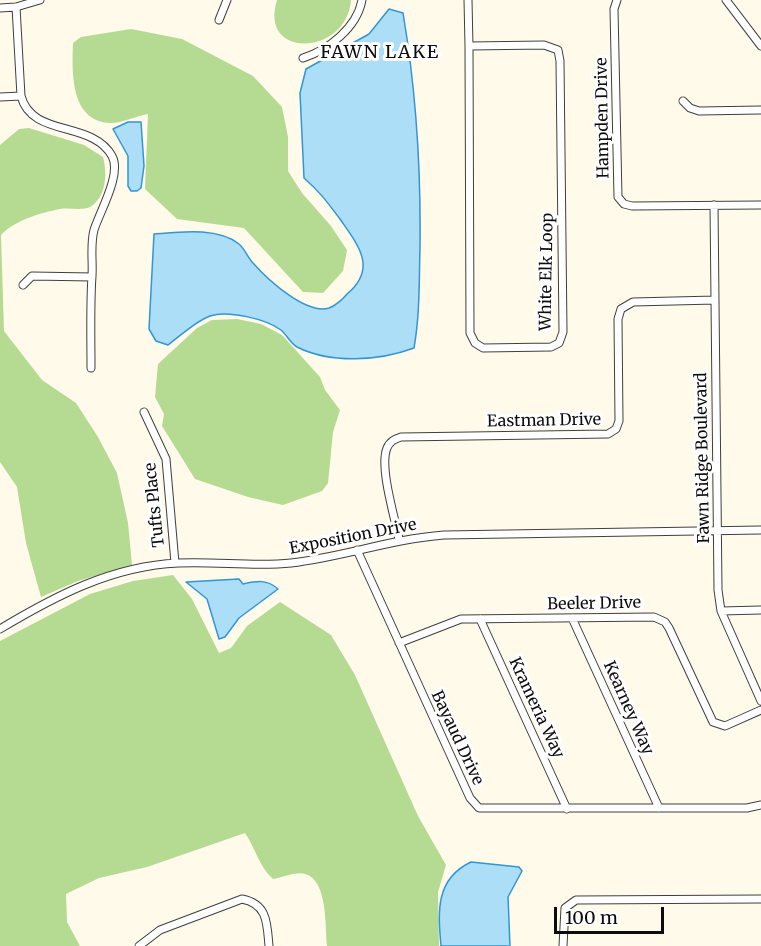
<!DOCTYPE html>
<html>
<head>
<meta charset="utf-8">
<style>
  body { margin:0 }
  #map { position:relative; width:761px; height:946px; overflow:hidden; background:#fffaea; font-family:Merriweather,serif }
  canvas { display:block }
  .scale { position:absolute; left:554px; top:907px; width:110px; height:27px; box-sizing:border-box; border:3px solid #0c0c0c; border-top:0; padding-left:8px; font-size:18px; line-height:21px; white-space:nowrap; color:#0c0c0c; -webkit-text-stroke:4px #fff; paint-order:stroke }
</style>
</head>
<body>
<div id="map">
<canvas width="761" height="946"></canvas>
<div class="scale">100 m</div>
</div>
<script>
const g = document.querySelector('canvas').getContext('2d');
g.lineJoin = 'round';
function fillPath(path, color) { g.fillStyle = color; g.fill(path, 'evenodd'); }
function strokePath(path, color, width, dash) { g.strokeStyle = color; g.lineWidth = width; g.lineCap = dash ? 'butt' : 'round'; g.setLineDash(dash || []); g.stroke(path); }
function write(font, color, halo, rows, align = 'center') {
  g.font = font + ' Merriweather,serif'; g.lineWidth = 6; g.setLineDash([]); g.textBaseline = 'middle'; g.strokeStyle = halo; g.fillStyle = color; for (const [text, x, y, turn = 0] of rows) {
    g.save(); g.translate(x, y); g.rotate((+turn || 0) * Math.PI / 180); g.textAlign = isNaN(turn) ? turn : align; if (halo) g.strokeText(text, 0, 0); g.fillText(text, 0, 0); g.restore();
  }
}
const forest = new Path2D(`
  M277 0H351C347 56 258 60 277 0Z
  M131 29 182 39 253 76 282 107 288 137V171L302 193 331 226 347 250 343 271 323 293 303 292 244 228 177 219 145 189 148 114C136 116 122 123 111 123 70 122 72 72 73 43L81 37Z
  M29 128 84 145 103 157C107 171 107 194 93 205 85 212 70 207 60 209 40 213 15 220 1 235L4 331 42 380 76 403 98 437 117 473 128 523 132 565 78 581 41 597 26 543 17 487 0 462V145L19 129Z
  M237 319 261 324 282 335 320 377 325 390 340 410 333 432 328 483 322 491 283 505 248 497 195 479 162 426 164 414 155 397 158 364 197 328 212 320Z
  M173 575 192 599 219 653 231 648 247 626 280 602 331 635 355 675 418 816 446 865 438 892 439 946H327C325 927 328 880 305 874 297 871 281 878 273 879 259 867 255 847 245 833L147 867 99 878 66 894 67 922 80 946H0V641L90 594 133 581Z`);
const water = new Path2D(`
  M389 9 403 13C416 90 421 168 420 247 419 281 420 314 414 348 379 361 331 364 297 347 290 343 287 335 281 330 266 319 228 310 210 316 196 321 180 336 168 345L156 341 149 329 154 234C180 232 217 227 239 244 245 249 248 258 253 263 267 279 306 315 329 308 335 306 343 299 347 294 378 268 358 245 340 219 327 202 321 193 304 178L300 93 306 69 369 34Z
  M128 122H141L144 166 141 188 137 191H131L128 186V156L113 129Z
  M239 579 243 584C257 581 267 579 278 589L239 618 225 637 219 639 207 599 186 582Z
  M471 862 519 867 522 871 508 897 510 946H441C438 912 435 879 471 862Z`);
const street = new Path2D(`
  M468 0 469 46
  M617 0 614 9 618 197 624 204 632 206 761 205
  M726 0 761 46
  M16 7 21 96C32 138 92 120 112 156 122 174 100 211 94 230 90 245 93 261 92 276 90 306 91 337 91 368
  M0 8 16 7 40 0
  M219 20 227 0
  M544 45 558 50 560 61 563 332 559 343 551 347 483 348 475 343 470 333 469 46Z
  M303 58C328 50 357 28 362 0
  M0 97 21 96
  M683 101 690 108 699 111 761 110
  M714 205 718 590 721 611 761 701
  M23 285 32 276 92 277
  M144 412 166 459 175 563
  M399 539C395 518 379 467 387 448 390 441 395 439 401 437L608 434 616 429 619 421 618 319 621 309 633 302 715 300
  M357 550 470 798 479 808H747L761 805
  M721 611 761 610
  M572 618 659 808
  M480 619 567 809
  M0 629C55 596 112 566 178 563 216 561 254 567 291 563 343 557 391 539 444 535L761 530
  M399 643 461 619 654 617 665 622 669 628 713 722 725 726 761 710
  M139 946 160 930 242 899C268 904 267 924 269 946
  M563 946 565 908 576 900 761 899`);
const streetNames = [
  ["Hampden Drive",603,118,-91],
  ["White Elk Loop",547,272,-89],
  ["Eastman Drive",544,421,-1],
  ["Fawn Ridge Boulevard",703,458,-91],
  ["Tufts Place",155,505,-96],
  ["Exposition Drive",353,537,-11],
  ["Beeler Drive",594,604,-1],
  ["Krameria Way",536,708,65],
  ["Kearney Way",628,708,66],
  ["Bayaud Drive",457,738,65]
];
const neighbourhoodNames = [
  ["FAWN LAKE",380,53]
];
fillPath(forest, '#b5db92');
fillPath(water, '#addef8');
strokePath(water, '#3296d2', 1.5);
strokePath(street, '#3f3f3f', 9);
strokePath(street, '#fff', 7);
write('16px', '#0c0c0c', '#fff', streetNames);
g.letterSpacing = '1.5px';
write('18px', '#0c0c0c', '#fff', neighbourhoodNames);
g.letterSpacing = '0px';
</script>
</body>
</html>
